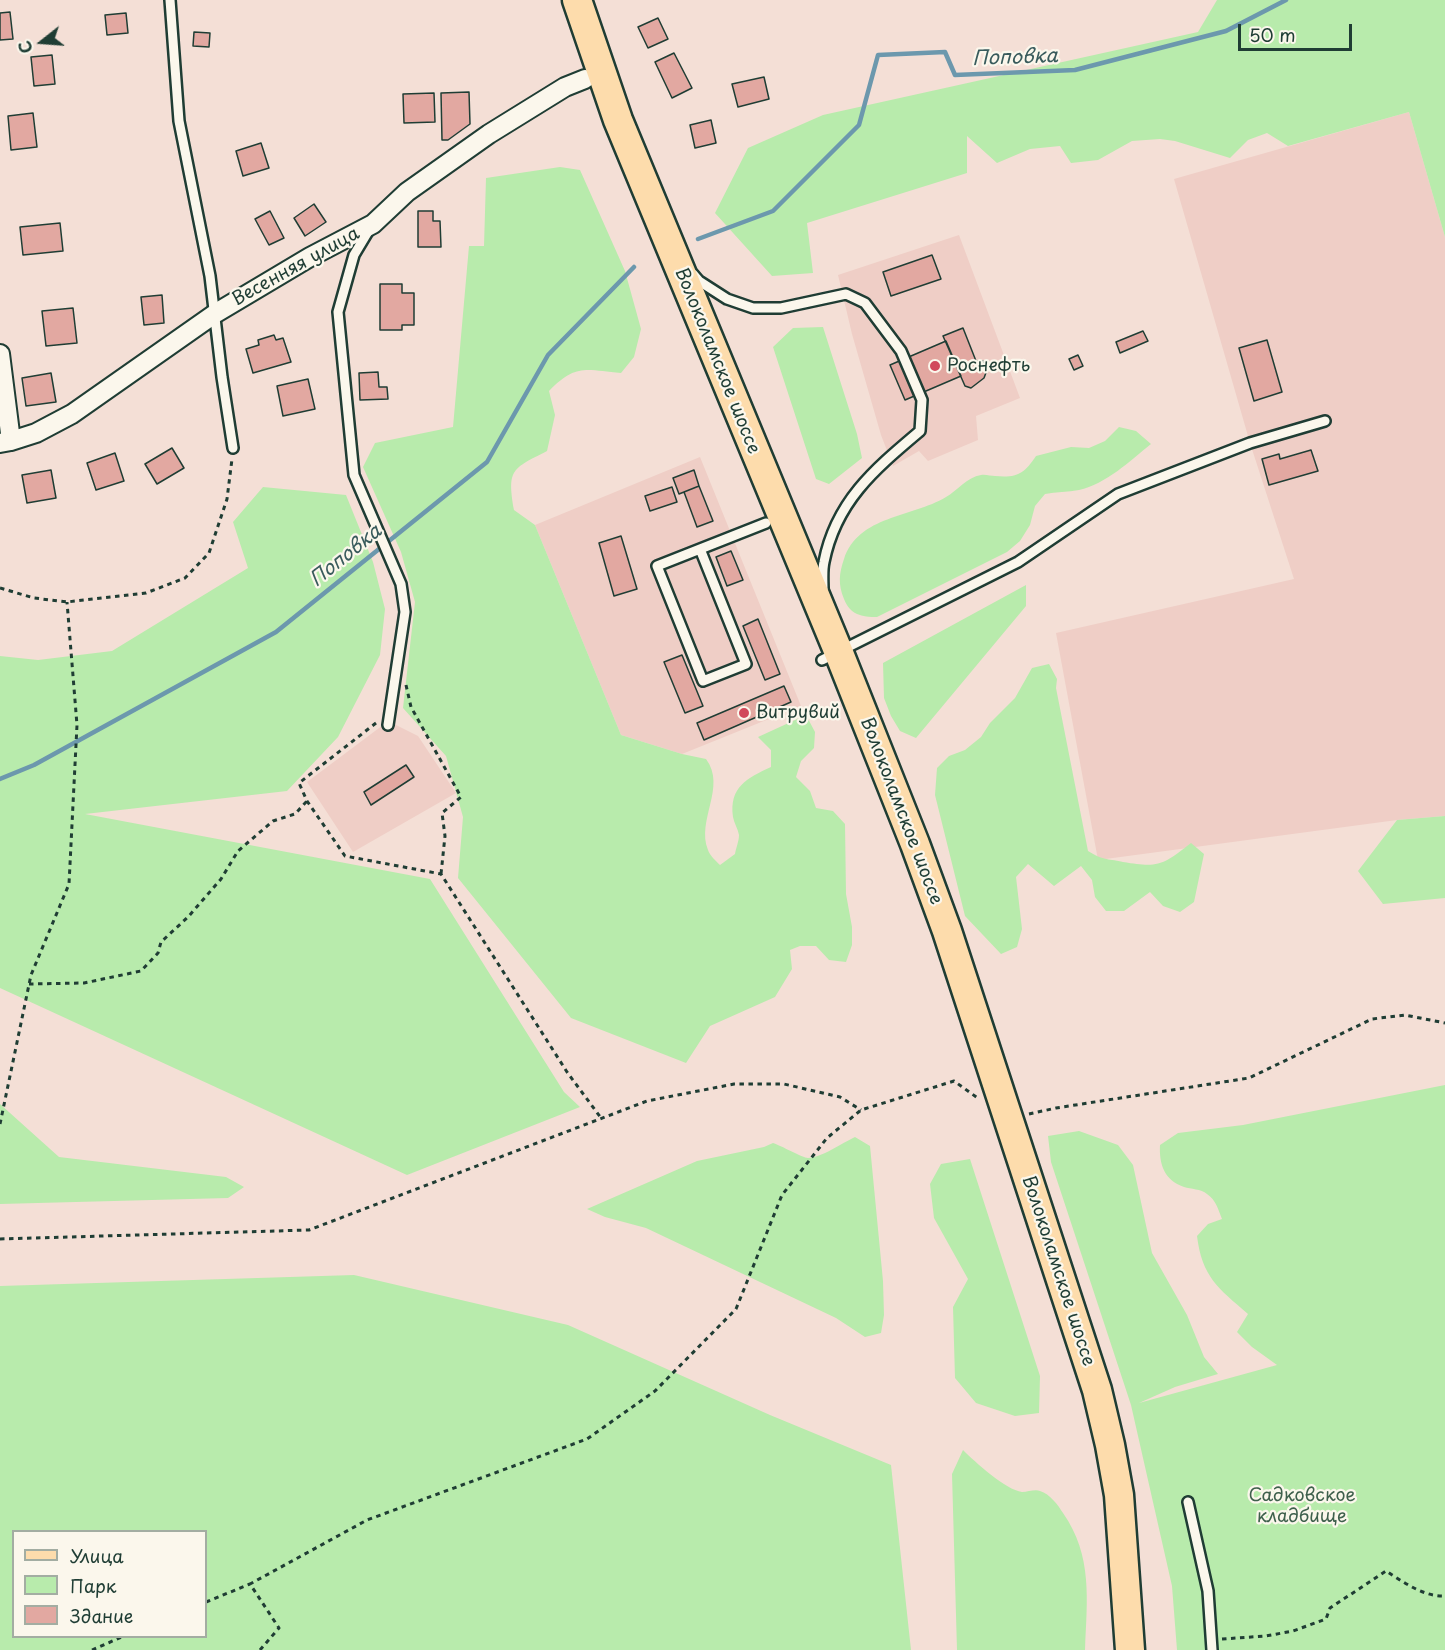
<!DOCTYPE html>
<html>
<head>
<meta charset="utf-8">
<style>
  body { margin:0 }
  #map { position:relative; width:1445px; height:1650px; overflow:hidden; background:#f4dfd6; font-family:"Playpen Sans",sans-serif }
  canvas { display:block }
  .legend { position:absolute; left:12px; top:1530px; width:195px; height:108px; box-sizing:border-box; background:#fbf7ec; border:2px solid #a3ada2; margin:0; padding:8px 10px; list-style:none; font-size:18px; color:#1f3d34 }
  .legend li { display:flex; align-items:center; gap:12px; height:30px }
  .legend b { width:30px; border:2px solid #a3ada2 }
  .north { position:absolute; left:12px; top:12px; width:60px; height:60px; -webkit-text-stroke:4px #fbf7ec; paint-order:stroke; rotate:253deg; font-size:16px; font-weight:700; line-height:24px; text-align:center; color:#1f3d34 }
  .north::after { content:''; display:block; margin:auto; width:21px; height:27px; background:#1f3d34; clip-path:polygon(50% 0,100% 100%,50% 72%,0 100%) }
  .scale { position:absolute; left:1238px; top:24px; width:114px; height:27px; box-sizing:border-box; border:3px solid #1f3d34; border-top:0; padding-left:8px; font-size:18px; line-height:21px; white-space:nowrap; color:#1f3d34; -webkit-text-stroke:4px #fbf7ec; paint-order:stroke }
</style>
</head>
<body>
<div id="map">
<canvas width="1445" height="1650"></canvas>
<ul class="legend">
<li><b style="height:8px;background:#fddcac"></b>Улица</li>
<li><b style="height:16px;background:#b8ebac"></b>Парк</li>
<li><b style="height:16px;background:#e2a8a1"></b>Здание</li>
</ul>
<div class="north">С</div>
<div class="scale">50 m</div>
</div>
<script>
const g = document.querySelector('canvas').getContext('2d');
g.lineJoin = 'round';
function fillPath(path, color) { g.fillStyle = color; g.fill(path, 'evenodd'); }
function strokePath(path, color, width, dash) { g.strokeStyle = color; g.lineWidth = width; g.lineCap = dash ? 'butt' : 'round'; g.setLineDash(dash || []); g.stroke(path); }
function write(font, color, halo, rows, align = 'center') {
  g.font = font + ' "Playpen Sans",sans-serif'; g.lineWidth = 4.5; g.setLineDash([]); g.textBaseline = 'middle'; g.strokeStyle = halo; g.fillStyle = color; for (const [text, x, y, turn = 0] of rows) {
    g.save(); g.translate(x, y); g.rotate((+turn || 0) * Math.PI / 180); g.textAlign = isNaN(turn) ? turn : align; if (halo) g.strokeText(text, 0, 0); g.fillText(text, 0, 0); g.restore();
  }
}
const built = new Path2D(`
  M1409 112 1445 237V816L1397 820 1098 860 1056 633 1294 579 1250 443 1174 179Z
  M959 235 1020 398 976 416 978 440 928 461 919 451 893 466 881 435 852 334 838 275Z
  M700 457 801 706 682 754 621 735 535 525Z
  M394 724 418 736 456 793 353 852 307 782 383 725Z`);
const green = new Path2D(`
  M1217 0H1445V237L1409 112 1288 146 1267 133 1248 140 1230 158 1175 141 1160 139 1132 141 1098 160 1071 163 1060 146 1030 149 997 163 967 136V173L807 223 813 273 772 276 715 213 748 148 823 115 1198 32Z
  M560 167 580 170 625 271 641 329 634 357 621 373C586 370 576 363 549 391L555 415 547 451C512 469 507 469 514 510L535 525 621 735 682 754 706 759C727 787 696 820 708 850 710 856 716 861 720 865L735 854C736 848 739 841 739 835 738 829 734 823 733 817 729 787 747 778 771 767V750L758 737 806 715 815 732 814 748 801 761 796 777 810 791 816 808 833 811 845 824 846 894 852 927V945L846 962 829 960 816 946H800L790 950 792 969 775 997 710 1026 686 1063 571 1018 458 878 463 817 446 756 403 708 415 602 401 552 363 467 375 443 453 427 469 246H484L486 178Z
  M823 327 857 434 862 458 829 484 816 479 773 347 793 328Z
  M1119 427 1136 431 1151 444C1130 461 1106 484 1079 490 1068 492 1056 492 1045 494L1035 506 1030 525 1020 541 1007 552 877 617C862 617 850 615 844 599 838 585 839 573 844 559 859 515 911 518 946 497 957 491 967 477 981 475 985 474 991 476 995 476 1017 478 1024 474 1036 456L1071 447 1089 448 1105 441Z
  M263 487 346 495 373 562 385 609 380 655 338 737 287 791 85 814 430 879 564 1092 580 1107 407 1175 0 988V656L38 660 112 651 248 568 233 522Z
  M1026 585V606L916 738 900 731 891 716 884 698 883 663Z
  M1049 664 1057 679 1056 688 1088 851C1105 861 1105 858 1123 862 1159 868 1163 865 1191 843L1204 854 1194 902 1180 912 1163 906 1150 892 1124 911H1106L1095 897 1092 880 1081 866 1054 886 1028 864 1016 877 1022 929 1017 947 1001 954 965 916 935 795 937 768 949 756 965 750 981 737 990 723 1015 698 1032 668Z
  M1445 816V898L1383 904 1358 871 1397 820Z
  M1445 1085V1650H1177L1172 1586 1131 1405 1051 1162 1048 1136 1079 1131 1118 1145 1133 1165 1152 1253 1187 1315 1204 1357 1218 1374 1175 1387 1139 1403 1277 1365 1252 1347 1237 1332 1248 1314C1218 1288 1202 1277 1197 1236L1208 1224 1222 1219C1218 1209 1216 1200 1207 1194 1201 1189 1191 1189 1184 1187 1164 1180 1159 1164 1160 1145L1178 1133 1243 1125Z
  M0 1104 59 1157 226 1177 244 1187 228 1198 0 1204Z
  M855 1137 870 1146 883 1281 884 1315 881 1333 865 1337 836 1318 646 1228 605 1217 587 1209 697 1161 764 1147 773 1143C780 1145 803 1158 808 1158 821 1158 842 1143 855 1137Z
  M970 1159 1040 1376 1039 1413 1015 1416 976 1403 955 1378 953 1307 968 1279 934 1218 930 1184 941 1164Z
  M354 1275 568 1325 770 1415 891 1465 911 1650H0V1286ZM14 1532H206V1636H14Z
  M963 1450C975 1462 1006 1490 1022 1492 1028 1492 1035 1489 1040 1491 1050 1494 1058 1505 1063 1513 1093 1556 1087 1600 1085 1650H957L952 1474Z`);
const stream = new Path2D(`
  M698 239 773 211 859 125 878 55 945 52 955 75 1075 70 1226 31 1286 0
  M0 779 34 765 276 632 487 462 548 355 634 267`);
const building = new Path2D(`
  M10 12 13 39 0 40V13Z
  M126 13 128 33 107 35 105 15Z
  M658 18 668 39 648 48 638 27Z
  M194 32 210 33 209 47 193 46Z
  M674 53 692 88 672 98 655 62Z
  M52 55 55 84 34 86 31 57Z
  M764 77 769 99 738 107 732 84Z
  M469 92 470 124 448 140H442L441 93Z
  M434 93 435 122 404 123 403 94Z
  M33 113 37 147 11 150 8 116Z
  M711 120 716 143 695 148 690 125Z
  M261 143 269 168 243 176 236 151Z
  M314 204 326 222 305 236 294 218Z
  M270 211 284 238 269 245 255 219Z
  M418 211H433V221H440L441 247H418Z
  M60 223 63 251 23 255 20 227Z
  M932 255 941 279 891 296 883 272Z
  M380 284H402V293H414V325H402V330H380Z
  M162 295 164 323 144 325 141 297Z
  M73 308 77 343 46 346 42 311Z
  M963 328 976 361H983L987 370 984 378 971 388 965 386 943 336Z
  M1143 331 1148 341 1120 353 1116 342Z
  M274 335 276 340 283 338 291 362 253 373 246 349 259 345 258 340Z
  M1267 340 1282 392 1254 401 1239 348Z
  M946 341 961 376 905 400 890 365Z
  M1078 355 1083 366 1074 370 1069 359Z
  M378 372 379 387H387L388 399 360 400 359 373Z
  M51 373 56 402 26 406 22 378Z
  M308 379 315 409 283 416 277 386Z
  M172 448 184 468 157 484 145 464Z
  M1311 450 1318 471 1269 485 1262 459 1279 454 1280 459Z
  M115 453 124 481 96 490 87 463Z
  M51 470 56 498 27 503 22 475Z
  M694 470 699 486 679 494 673 478Z
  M699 486 713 521 697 527 684 492Z
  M672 487 677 502 650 511 645 496Z
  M621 536 637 589 614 596 599 543Z
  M731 551 743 580 727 586 716 557Z
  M758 619 780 674 765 680 743 626Z
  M682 655 703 706 685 713 664 662Z
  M784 686 791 702 704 740 697 723Z
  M406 765 414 777 371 805 364 792Z`);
const path = new Path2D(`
  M0 588 34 598 67 602 146 593 185 578 209 553 227 499 232 459
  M406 685 411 707 461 797 442 813 445 836 441 874
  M376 723 299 783 307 801 345 856 441 874 567 1072 601 1118
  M29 984 84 983 141 971 158 953 161 942 188 917 221 879 238 851 273 821 295 814 307 801
  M1029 1114 1056 1108 1249 1078 1372 1019 1405 1015 1445 1023
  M0 1124 31 975 69 884 77 725 67 602
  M0 1239 309 1230 647 1101 734 1084H784L840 1097 861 1110
  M206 1602 250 1584
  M1222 1639 1266 1636 1293 1631 1326 1619 1330 1608 1386 1571C1403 1582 1424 1597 1445 1596
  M92 1650 124 1636
  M260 1650 279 1628 250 1584 367 1520 587 1439 655 1391 736 1309 782 1195 827 1138 861 1110 954 1081 979 1099`);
const lane = new Path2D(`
  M170 0 179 121 210 276 222 377 233 448
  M369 230 354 255 338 312 354 475 401 584 405 612 388 725
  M693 274 699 281 727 299 753 308H781L846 294 865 303 901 351 922 400 920 431C875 469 836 501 824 562 822 570 823 581 823 589
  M700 549 746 664 703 681 657 566 766 523
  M822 660 1018 562 1118 494 1250 443 1325 421
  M1188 1502 1208 1591 1212 1650`);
const street = new Path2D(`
  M0 354 11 441
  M0 443 11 441 36 433 72 414 216 313 310 257 373 224 407 192 489 134 565 87 585 79`);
const primary = new Path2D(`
  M577 0 618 120 839 653 915 844 947 931 1097 1390 1110 1445 1119 1495 1130 1650`);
const markers = [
  [935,366,6,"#d1495b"],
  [744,713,6,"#d1495b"]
];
const streetNames = [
  ["Весенняя улица",296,267,-29],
  ["Волоколамское шоссе",717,361,68],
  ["Волоколамское шоссе",901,811,69],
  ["Волоколамское шоссе",1058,1271,72]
];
const poiNames = [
  ["Роснефть",947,366],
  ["Витрувий",756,713]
];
const parkNames = [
  ["Садковское",1302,1496],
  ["кладбище",1302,1517]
];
const waterNames = [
  ["Поповка",1015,58,-2],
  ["Поповка",346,556,-39]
];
fillPath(built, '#efcec6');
fillPath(green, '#b8ebac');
strokePath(stream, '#6c98ad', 4.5);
fillPath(building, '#e2a8a1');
strokePath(building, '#1f3d34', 1.5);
strokePath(lane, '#1f3d34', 14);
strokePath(street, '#1f3d34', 22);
strokePath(primary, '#1f3d34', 33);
strokePath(path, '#1f3d34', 3, [4.5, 4.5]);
strokePath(lane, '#fbf7ec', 9);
strokePath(street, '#fbf7ec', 18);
strokePath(primary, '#fddcac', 28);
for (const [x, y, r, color] of markers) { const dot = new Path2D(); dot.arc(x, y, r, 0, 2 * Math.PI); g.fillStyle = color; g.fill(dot); strokePath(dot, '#fbf7ec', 2); }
write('18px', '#1f3d34', '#fbf7ec', streetNames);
write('18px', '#1f3d34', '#fbf7ec', poiNames, 'left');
write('18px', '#3e604c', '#fbf7ec', parkNames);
write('italic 20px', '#395b5c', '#fbf7ec', waterNames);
</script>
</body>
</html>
